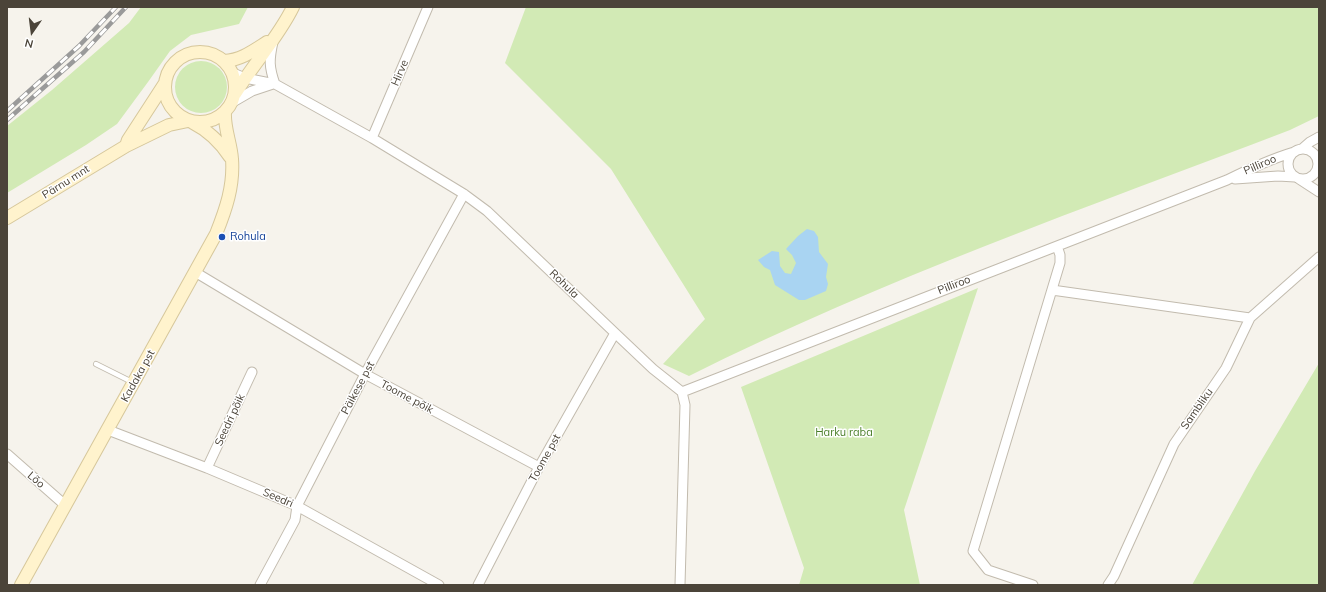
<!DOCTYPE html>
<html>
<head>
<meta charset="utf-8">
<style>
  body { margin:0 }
  #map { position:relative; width:1326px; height:592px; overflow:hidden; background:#f6f3ec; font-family:Mulish,sans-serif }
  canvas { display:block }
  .frame { position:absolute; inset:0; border:8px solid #4b4439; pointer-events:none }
  .north { position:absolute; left:12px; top:12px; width:40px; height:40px; -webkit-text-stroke:3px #fff; paint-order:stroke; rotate:194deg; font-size:11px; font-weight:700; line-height:16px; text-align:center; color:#4b4439 }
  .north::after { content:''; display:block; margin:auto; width:14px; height:18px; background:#4b4439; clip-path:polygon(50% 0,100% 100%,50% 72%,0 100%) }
</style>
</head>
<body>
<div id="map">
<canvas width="1326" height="592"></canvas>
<div class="frame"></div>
<div class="north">N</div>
</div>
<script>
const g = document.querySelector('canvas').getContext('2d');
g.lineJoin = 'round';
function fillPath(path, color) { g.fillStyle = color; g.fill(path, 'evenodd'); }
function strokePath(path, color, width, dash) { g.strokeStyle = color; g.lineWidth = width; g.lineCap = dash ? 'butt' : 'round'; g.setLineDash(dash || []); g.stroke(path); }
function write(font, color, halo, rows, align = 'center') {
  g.font = font + ' Mulish,sans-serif'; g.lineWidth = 3; g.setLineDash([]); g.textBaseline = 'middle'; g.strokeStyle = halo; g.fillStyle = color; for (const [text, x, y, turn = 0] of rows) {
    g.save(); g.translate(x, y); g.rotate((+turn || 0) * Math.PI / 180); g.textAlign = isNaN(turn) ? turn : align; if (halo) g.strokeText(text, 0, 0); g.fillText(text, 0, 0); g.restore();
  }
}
const green = new Path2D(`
  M141 7H248L239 24 191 35 170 51 148 82 117 124 86 145 7 193V126L52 90 129 23Z
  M526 7H1319V116L1290 130C1088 207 883 279 689 376L663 364 705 319 611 169 505 63Z
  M175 87a26 26 0 1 1 52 0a26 26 0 1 1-52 0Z
  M978 288 904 510 920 585H799L804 568 741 387Z
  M1319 363V585H1192L1255 471Z`);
const water = new Path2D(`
  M807 229 814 231 818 237 819 252 828 264 826 277 828 284 826 291 805 300H799L775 285 770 270 764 267 758 260 772 251 779 252 780 266 785 273 791 274 796 263 792 255 786 249 798 236Z`);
const service = new Path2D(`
  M96 364 132 382`);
const minor = new Path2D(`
  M273 42C269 60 269 67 275 84
  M233 73 245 78 275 84 372 138 464 194 487 211 615 333 653 369 682 392 685 405 680 585
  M233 102 252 91 273 84
  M372 138 428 7
  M1288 164a15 15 0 1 1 30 0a15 15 0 1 1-30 0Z
  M1302 149 1310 142 1319 137
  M1235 179 1278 176 1295 177
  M1299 179 1319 192
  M195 272 365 374 539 467
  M1052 290 1250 318
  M682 392 1227 180C1249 169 1271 159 1294 152
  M108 430 207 468 297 506 439 585
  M7 454 66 506
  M207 468 252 372
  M260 585 295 520 297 506 365 374 464 194
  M478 585 539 467 615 333
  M1033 585 988 570 973 551 1060 263V255L1057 246
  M1108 585 1114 576 1174 444 1226 368 1250 318 1319 257`);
const secondary = new Path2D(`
  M165 87a35 35 0 1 1 70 0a35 35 0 1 1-70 0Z
  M224 61C241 60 253 51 267 42
  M235 94C253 64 278 38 293 7
  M193 123C209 131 220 142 230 157
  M126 146 128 140 165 83
  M7 218 126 146 169 125 188 121
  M21 585 216 234C226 209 234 186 232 159 231 143 224 128 225 113`);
const rail = new Path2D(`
  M7 111 79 46 116 7
  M7 120 84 52 126 7`);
const markers = [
  [222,237,4,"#1a4fb4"]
];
const streetNames = [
  ["Hirve",400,73,-67],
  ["Pilliroo",1260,165,-23],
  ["Pärnu mnt",66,182,-32],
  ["Rohula",564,284,44],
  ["Pilliroo",954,285,-21],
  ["Kadaka pst",138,376,-61],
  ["Päikese pst",358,388,-62],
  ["Toome põik",407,397,28],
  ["Sambliku",1197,409,-55],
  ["Seedri põik",230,420,-65],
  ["Toome pst",545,458,-61],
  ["Lõo",36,480,41],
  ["Seedri",278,498,23]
];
const transitNames = [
  ["Rohula",230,237]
];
const parkNames = [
  ["Harku raba",844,433]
];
fillPath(green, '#d2eab5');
fillPath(water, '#a9d4f2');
strokePath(service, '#c2bbae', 6);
strokePath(minor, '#c2bbae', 11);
strokePath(secondary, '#d6c79b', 14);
strokePath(service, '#fff', 4.5);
strokePath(minor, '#fff', 9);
strokePath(secondary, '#fff3cd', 12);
strokePath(rail, '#9a9a9a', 4.5);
strokePath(rail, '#fff', 3, [9]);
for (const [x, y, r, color] of markers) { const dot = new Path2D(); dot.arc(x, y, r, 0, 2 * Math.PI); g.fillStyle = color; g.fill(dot); strokePath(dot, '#fff', 1.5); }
write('11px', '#4b4439', '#fff', streetNames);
write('11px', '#164399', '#fff', transitNames, 'left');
write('11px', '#4a7f2a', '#fff', parkNames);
</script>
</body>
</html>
